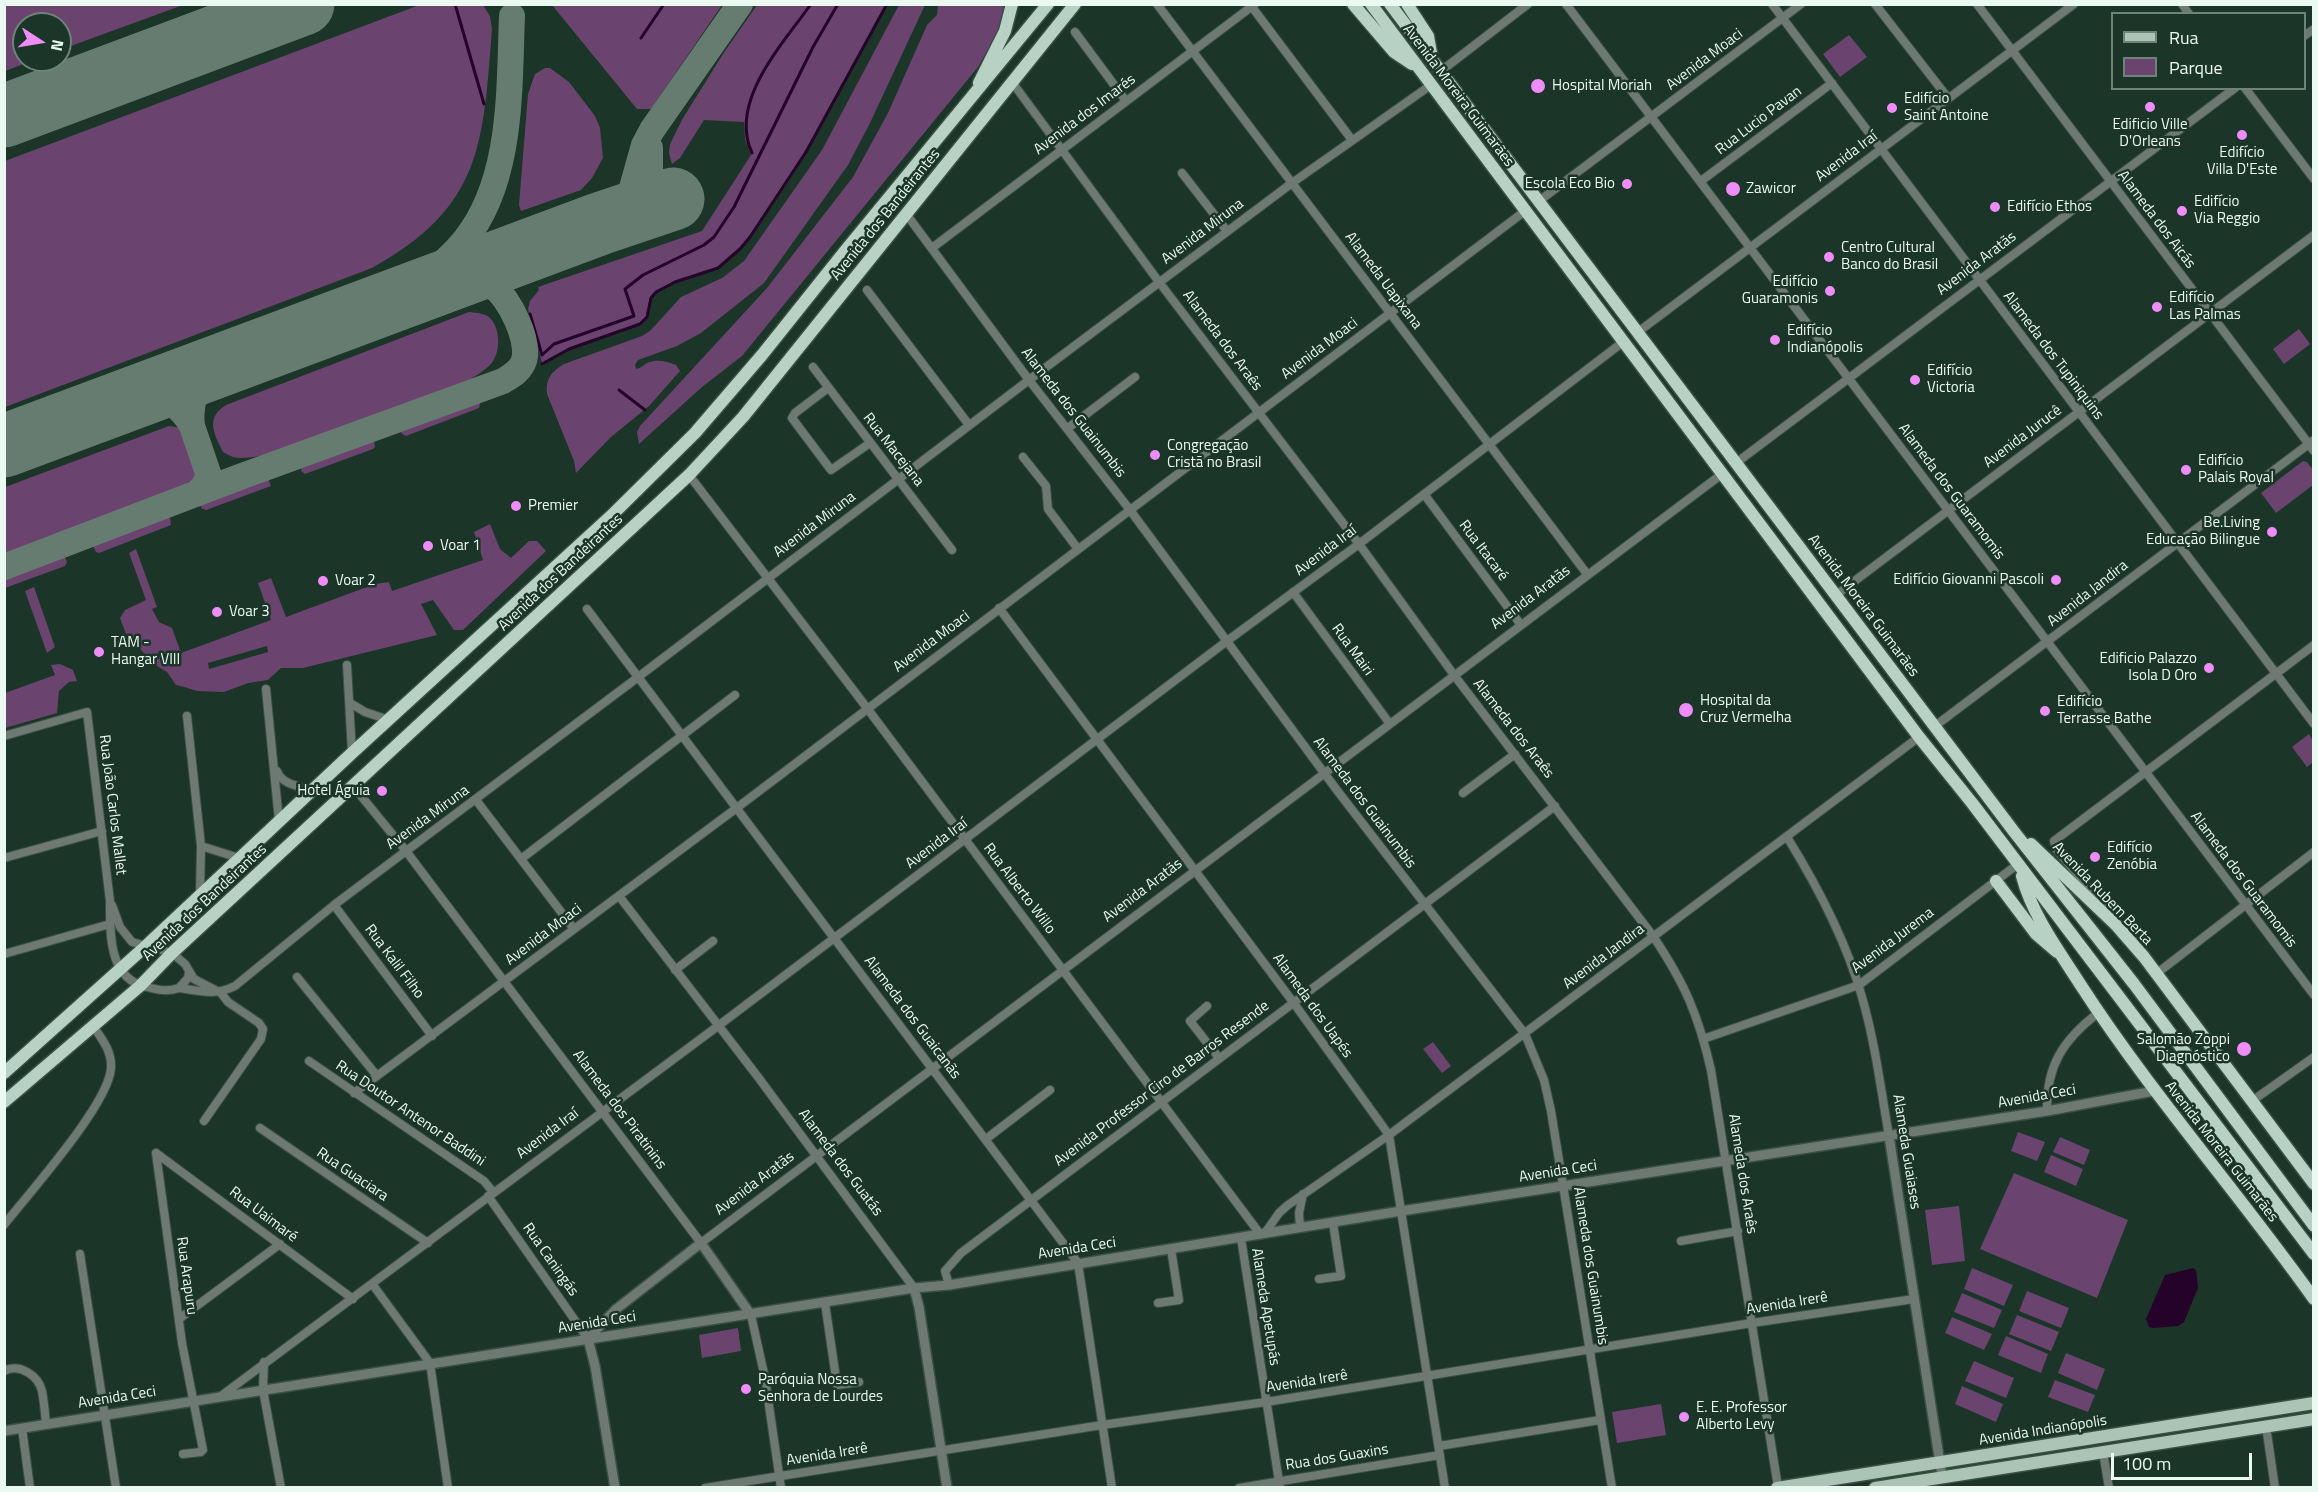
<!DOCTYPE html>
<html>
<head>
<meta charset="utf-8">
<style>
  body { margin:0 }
  #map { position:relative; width:2318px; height:1492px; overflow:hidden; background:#1c3529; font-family:"Titillium Web",sans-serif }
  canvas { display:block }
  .frame { position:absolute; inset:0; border:6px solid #eaf9f1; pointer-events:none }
  .legend { position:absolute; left:2111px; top:12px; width:195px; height:78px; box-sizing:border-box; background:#1c3529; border:2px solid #6e8379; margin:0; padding:8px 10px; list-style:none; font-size:18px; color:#eaf9f1 }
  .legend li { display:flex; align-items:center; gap:12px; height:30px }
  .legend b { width:30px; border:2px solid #6e8379 }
  .north { position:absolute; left:12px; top:12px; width:60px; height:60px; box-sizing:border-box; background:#1c3529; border:2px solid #6e8379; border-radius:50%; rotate:102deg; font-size:16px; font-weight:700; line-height:24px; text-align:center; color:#eaf9f1 }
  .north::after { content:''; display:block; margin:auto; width:21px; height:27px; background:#ee8cf8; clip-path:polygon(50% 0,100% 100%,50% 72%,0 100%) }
  .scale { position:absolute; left:2111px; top:1453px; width:141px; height:27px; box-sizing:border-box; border:3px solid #eaf9f1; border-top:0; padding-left:8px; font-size:18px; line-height:21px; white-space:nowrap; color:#eaf9f1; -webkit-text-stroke:4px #1c3529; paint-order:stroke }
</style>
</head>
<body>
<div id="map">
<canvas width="2318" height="1492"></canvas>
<div class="frame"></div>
<ul class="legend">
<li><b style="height:8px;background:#abc4b6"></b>Rua</li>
<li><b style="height:16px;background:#6a436e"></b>Parque</li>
</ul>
<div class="north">N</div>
<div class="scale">100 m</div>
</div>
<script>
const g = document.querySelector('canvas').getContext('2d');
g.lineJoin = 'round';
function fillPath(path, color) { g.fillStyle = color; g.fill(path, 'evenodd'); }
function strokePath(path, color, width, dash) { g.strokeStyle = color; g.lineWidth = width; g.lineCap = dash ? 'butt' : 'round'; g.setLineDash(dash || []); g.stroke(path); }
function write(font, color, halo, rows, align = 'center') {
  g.font = font + ' "Titillium Web",sans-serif'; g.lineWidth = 5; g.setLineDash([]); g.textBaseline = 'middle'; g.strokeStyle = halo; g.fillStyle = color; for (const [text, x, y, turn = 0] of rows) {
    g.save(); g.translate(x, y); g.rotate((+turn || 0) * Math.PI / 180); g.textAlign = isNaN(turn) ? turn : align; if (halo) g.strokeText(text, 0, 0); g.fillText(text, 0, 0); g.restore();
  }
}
const green = new Path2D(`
  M5 4H183V5L60 50V24H24V60H34L5 71Z
  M422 4 483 5 490 16 492 29C483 145 482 207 372 268L5 407V161Z
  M552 5H722L651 109H637Z
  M757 5H886L806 152 749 237 739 249 718 267 674 282 656 291 650 297 647 316 640 323 569 349 542 363 528 309 530 301 539 290 538 287 702 231 751 155 745 139 744 122 704 120 680 158 672 164 669 153 670 144 683 118 725 51Z
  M899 5H925L870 123 848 165 764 283 701 333 677 346 638 360 635 365 636 369C643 368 644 363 650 362 658 359 668 362 676 365L680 371 649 406 611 437 576 473 574 461 547 394C545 379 552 371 564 364L642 336 650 331 681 297 722 278 744 261 822 150Z
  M938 5H1007L1000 28 978 67 742 356 702 387 639 444 637 432 640 426 767 288 853 177 888 113 927 25 937 15Z
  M1849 35 1867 57 1840 77 1823 54Z
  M545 68H550L569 82 595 116 600 128 603 158 592 178 581 190 521 211 519 205 528 94 535 74Z
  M469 312C476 313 485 313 490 318 501 329 501 354 490 365 458 397 286 459 240 458 234 458 228 455 223 452 214 434 205 418 226 405Z
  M2299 329 2310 344 2284 364 2273 349Z
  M471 398 477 400 480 404 479 408 406 436 402 434 400 430 403 424Z
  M169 426 183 428 189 435 201 473 193 489 5 561V487Z
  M369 438 374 440 375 447 373 449 305 474 301 471 302 465 307 461Z
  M2303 461 2307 462 2313 470V485L2276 513 2261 493Z
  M262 476 268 478 271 486 206 510 201 508 202 501 207 497Z
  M162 515 170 518 171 525 99 553 96 552 93 546 96 541 104 536Z
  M490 524 500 549 511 558 529 541H537L546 551 463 630H454L433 600 421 604 437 635 303 668H281L268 680 248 683 224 692 197 691 184 687 176 685 167 672 154 664 126 634 120 618 125 610 146 600 129 553 136 549 157 607 152 609 159 622 172 628 181 653 271 620 258 583 271 578 286 617 375 584 389 582 392 591 483 560 474 532ZM267 646 268 652 209 669 208 663Z
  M60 554 65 557 67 562 65 566 5 588V574Z
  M34 587 55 647 47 653 25 591Z
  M60 664 73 670 77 681 69 682 59 691 57 713 5 728V693L55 675 51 665Z
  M2309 734 2313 741V762L2307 767 2292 747Z
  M1433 1042 1451 1066 1442 1073 1423 1049Z
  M2018 1132 2045 1142 2037 1161 2011 1151Z
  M2060 1137 2090 1150 2084 1165 2053 1152Z
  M2051 1155 2083 1169 2076 1186 2044 1172Z
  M2014 1173 2128 1220 2097 1298 1980 1249Z
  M1959 1206 1965 1261 1932 1265 1925 1210Z
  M1972 1268 2013 1285 2004 1306 1964 1289Z
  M2027 1291 2069 1308 2061 1328 2019 1311Z
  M1962 1293 2002 1310 1994 1328 1954 1312Z
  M2017 1315 2059 1332 2051 1351 2009 1334Z
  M1952 1317 1992 1334 1984 1350 1945 1333Z
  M738 1328 741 1351 702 1358 699 1335Z
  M2006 1336 2048 1354 2041 1373 1998 1355Z
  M2066 1353 2105 1369 2097 1390 2058 1373Z
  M1974 1361 2014 1378 2006 1398 1965 1381Z
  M2055 1380 2095 1395 2088 1412 2048 1397Z
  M1962 1386 2003 1404 1996 1422 1955 1404Z
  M1661 1404 1666 1435 1617 1443 1612 1412Z`);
const water = new Path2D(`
  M2193 1268 2196 1270 2198 1288 2184 1322 2178 1326 2153 1328 2149 1327 2146 1319 2165 1275Z`);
const stream = new Path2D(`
  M455 4 484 104
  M641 38 664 4
  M752 153C728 101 783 44 811 4
  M530 314 542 355 554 344 634 316 625 289 643 275 704 245 714 237 734 207 813 47 838 4
  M542 364 569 349 640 324 647 317 651 298 656 292 675 282 718 268 740 249 750 237 806 152 887 4
  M619 390 645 410`);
const taxiway = new Path2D(`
  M650 148V172L661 203
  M599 224 617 211 630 195 644 145 652 130 740 4
  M390 302C417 285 443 266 464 241 513 181 509 89 512 16
  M140 395C166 399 179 403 192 426 189 399 198 383 218 366
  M192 426 209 476 203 487 196 494
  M4 567 237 478 503 381C511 376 519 372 523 363 532 344 509 296 492 286 480 278 465 277 451 279`);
const runway = new Path2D(`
  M4 116 303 4
  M4 446 599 224 673 199`);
const minor = new Path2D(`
  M1157 4 1587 574
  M1566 4 2314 995
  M1772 4 2314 724
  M1875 4 1948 98
  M1977 4 2314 451
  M2182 4 2189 14
  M1252 7 1352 140
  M1075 32 1126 101
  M2304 36 2314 29
  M1441 71 1528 4
  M1012 82 1159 282 1359 544 1454 675 1653 936C1685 984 1698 1014 1711 1070L1778 1487
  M2245 88 2314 179
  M1182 173 1227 231
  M1701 181 1832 83
  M1539 201 1801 4
  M907 215 1029 380 1130 510 1336 789 1525 1034 1544 1080 1551 1111 1612 1488
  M932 248 1255 4
  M867 290 969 425
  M1638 332 2074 4
  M813 367 952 550
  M828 388 795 413 792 418 831 470 870 443
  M1068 428 1135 377
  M1023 457 1046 486 1048 509 1078 549
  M1736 463 2235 88
  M689 475 867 708 1260 1234
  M1424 494 1521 625
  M1293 592 1390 724
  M1836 595 2314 235
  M999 608 1293 1002 1389 1135 1445 1488
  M587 609 1078 1263 1112 1488
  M347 665 352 753
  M266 689 279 821
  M350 703 365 712 389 720
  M187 716 201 846 200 894
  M1935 726 2314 440
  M4 736 87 712 110 901C110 933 108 979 147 987 158 990 168 992 179 988L188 978 189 972
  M277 771C282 785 299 786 313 790
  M353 786 406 851 701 1243 1722 474
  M1463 793 1515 754
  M476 800 574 929
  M1787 837C1818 887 1846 940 1862 997 1875 1042 1881 1090 1889 1136
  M201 846 239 858
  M4 858 102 831
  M521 859 735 695
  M619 896 758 1077 914 1288
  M112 905 120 927 132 942 172 953 185 964 194 979 221 993 228 1002 259 1023 263 1029 261 1039 204 1121
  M334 905 432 1036
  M2116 920 2056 849 2054 841 2314 645
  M4 954 110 924
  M675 970 713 941
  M2156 974 2314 852
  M297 977 377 1076
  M179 988C200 991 215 996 235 986L334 905 629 684 1029 380 1292 183 1431 85
  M1207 1006 1190 1021 1219 1058
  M1703 1039 1859 985 2018 864
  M309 1061 484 1181 493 1192
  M354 1093 738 807 1525 211
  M2252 1101 2314 1057
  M2047 1111C2046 1066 2063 1040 2098 1013
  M260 1128 428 1243
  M986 1139 1050 1090
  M156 1153 182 1343 203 1450 201 1452 183 1454
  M156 1153 353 1299
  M488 1196 588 1339
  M4 1225C29 1193 109 1104 111 1068 112 1051 102 1039 93 1026
  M1300 1227 1299 1213 1303 1194
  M1265 1233 1279 1213 1288 1205 1389 1135 1919 737
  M1241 1238 1280 1488
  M1681 1241 1738 1231
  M80 1254 116 1488
  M1319 1279 1341 1276 1333 1223
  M373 1285 430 1363 448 1488
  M949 1285 945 1271 961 1253 1555 806
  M825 1303 837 1385 859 1382
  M1158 1303 1179 1300 1171 1249
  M751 1315 765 1378 781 1488
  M179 1319 280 1244
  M264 1362 263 1390 281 1488
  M4 1371C19 1363 38 1375 42 1391 44 1401 45 1413 46 1424
  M221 1396 718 1026 1227 641 1359 544 1623 342
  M2266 1426 2275 1488
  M22 1428 30 1488
  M1439 1446 1600 1420
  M2103 1452 2109 1488
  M705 1488 1102 1425 1266 1402 1752 1323 1914 1299
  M1239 1488 1440 1455`);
const tertiary = new Path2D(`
  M1889 1136 1942 1476
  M914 1288 919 1307 947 1488
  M588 1339 615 1310 701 1243 751 1315
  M588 1339 595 1366 615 1488
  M4 1431 914 1288 949 1285 1401 1211 2047 1111 2154 1091`);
const primary = new Path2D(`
  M1777 1488 2314 1403
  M1875 1488 2314 1419`);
const trunk = new Path2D(`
  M1353 4 1394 52 1412 64
  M1371 4 1919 737 1972 803 2314 1254
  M1390 4 2015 833 2134 984 2314 1226
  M1407 4 1428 36 1432 58
  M979 83 1005 31 1012 4
  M2031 844 2117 926 2144 957 2314 1184
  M2022 876C2032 915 2059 951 2080 984 2151 1094 2238 1192 2314 1299
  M1996 881 2036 934 2057 952
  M4 1073 146 946 352 753 611 516 695 433 762 355 845 251 1048 4
  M4 1102 140 986 172 953 689 475 743 417 1075 4`);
const markers = [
  [1538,86,8,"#ee8cf8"],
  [2150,107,6,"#ee8cf8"],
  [1892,108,6,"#ee8cf8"],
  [2242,135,6,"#ee8cf8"],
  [1627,184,6,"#ee8cf8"],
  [1733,189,8,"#ee8cf8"],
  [1995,207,6,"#ee8cf8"],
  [2182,211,6,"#ee8cf8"],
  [1829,257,6,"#ee8cf8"],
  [1830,291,6,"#ee8cf8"],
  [2157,307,6,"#ee8cf8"],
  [1775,340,6,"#ee8cf8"],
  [1915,380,6,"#ee8cf8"],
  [1155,455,6,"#ee8cf8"],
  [2186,470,6,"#ee8cf8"],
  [516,506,6,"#ee8cf8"],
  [2272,532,6,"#ee8cf8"],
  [428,546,6,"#ee8cf8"],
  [2056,580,6,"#ee8cf8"],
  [323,581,6,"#ee8cf8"],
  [217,612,6,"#ee8cf8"],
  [99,652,6,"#ee8cf8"],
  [2209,668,6,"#ee8cf8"],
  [1686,710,8,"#ee8cf8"],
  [2045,711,6,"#ee8cf8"],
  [382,791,6,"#ee8cf8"],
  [2095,857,6,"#ee8cf8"],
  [2244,1049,8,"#ee8cf8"],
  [746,1389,6,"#ee8cf8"],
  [1684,1417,6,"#ee8cf8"]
];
const streetNames = [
  ["Avenida Moaci",1705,60,-37],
  ["Avenida Moreira Guimarães",1458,96,53],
  ["Avenida dos Imarés",1085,115,-37],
  ["Rua Lucio Pavan",1759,121,-37],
  ["Avenida Iraí",1847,157,-37],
  ["Avenida dos Bandeirantes",886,215,-51],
  ["Alameda dos Aicás",2156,220,53],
  ["Avenida Miruna",1203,232,-37],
  ["Avenida Aratãs",1977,264,-37],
  ["Alameda Uapixana",1383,281,53],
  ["Alameda dos Araês",1222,341,53],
  ["Avenida Moaci",1320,349,-37],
  ["Alameda dos Tupiniquins",2053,356,53],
  ["Alameda dos Guainumbis",1073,413,52],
  ["Avenida Jurucê",2023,437,-37],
  ["Rua Macejana",893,450,52],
  ["Alameda dos Guaramomis",1951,492,53],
  ["Avenida Miruna",815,525,-37],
  ["Avenida Iraí",1326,551,-37],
  ["Rua Itacaré",1483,551,53],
  ["Avenida dos Bandeirantes",561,573,-43],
  ["Avenida Jandira",2088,594,-38],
  ["Avenida Aratãs",1531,598,-37],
  ["Avenida Moreira Guimarães",1863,606,53],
  ["Avenida Moaci",932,642,-37],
  ["Rua Mairi",1352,650,54],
  ["Alameda dos Araês",1513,729,52],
  ["Alameda dos Guainumbis",1364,803,53],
  ["Rua João Carlos Mallet",112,805,83],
  ["Avenida Miruna",428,818,-36],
  ["Avenida Iraí",937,844,-37],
  ["Alameda dos Guaramomis",2243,880,53],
  ["Rua Alberto Willo",1019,889,53],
  ["Avenida Aratãs",1143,891,-37],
  ["Avenida Rubem Berta",2102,894,46],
  ["Avenida dos Bandeirantes",205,903,-43],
  ["Avenida Moaci",544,935,-37],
  ["Avenida Jurema",1893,941,-37],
  ["Avenida Jandira",1604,957,-37],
  ["Rua Kalil Filho",394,962,53],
  ["Alameda dos Uapés",1312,1006,54],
  ["Alameda dos Guaicanãs",912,1018,53],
  ["Avenida Professor Ciro de Barros Resende",1162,1084,-37],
  ["Avenida Ceci",2037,1097,-10],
  ["Alameda dos Piratinins",619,1110,53],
  ["Rua Doutor Antenor Baddini",410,1114,34],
  ["Avenida Iraí",548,1134,-37],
  ["Alameda Guaiases",1906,1152,81],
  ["Avenida Moreira Guimarães",2221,1152,52],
  ["Alameda dos Guatás",840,1163,53],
  ["Avenida Ceci",1558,1172,-9],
  ["Alameda dos Araês",1742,1174,81],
  ["Rua Guaciara",352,1175,34],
  ["Avenida Aratãs",755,1184,-37],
  ["Rua Uaimaré",263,1215,37],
  ["Avenida Ceci",1077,1249,-9],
  ["Rua Caningás",550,1260,55],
  ["Alameda dos Guainumbis",1590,1266,81],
  ["Rua Arapuru",186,1276,82],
  ["Avenida Irerê",1787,1304,-9],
  ["Alameda Apetupás",1265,1307,81],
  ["Avenida Ceci",597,1323,-9],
  ["Avenida Irerê",1307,1382,-9],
  ["Avenida Ceci",117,1398,-9],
  ["Avenida Indianópolis",2043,1431,-9],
  ["Avenida Irerê",827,1455,-9],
  ["Rua dos Guaxins",1337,1458,-9]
];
const poiNames = [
  ["Hospital Moriah",1552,86],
  ["Edifício",1904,99],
  ["Saint Antoine",1904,116],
  ["Edificio Ville",2150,125,"center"],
  ["D'Orleans",2150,142,"center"],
  ["Edifício",2242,153,"center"],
  ["Villa D'Este",2242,170,"center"],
  ["Escola Eco Bio",1615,184,"right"],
  ["Zawicor",1746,189],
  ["Edifício",2194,202],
  ["Via Reggio",2194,219],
  ["Edifício Ethos",2007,207],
  ["Centro Cultural",1841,248],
  ["Banco do Brasil",1841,265],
  ["Edifício",1818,282,"right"],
  ["Guaramonis",1818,299,"right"],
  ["Edifício",2169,298],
  ["Las Palmas",2169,315],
  ["Edifício",1787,331],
  ["Indianópolis",1787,348],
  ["Edifício",1927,371],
  ["Victoria",1927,388],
  ["Congregação",1167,446],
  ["Cristã no Brasil",1167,463],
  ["Edifício",2198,461],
  ["Palais Royal",2198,478],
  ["Premier",528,506],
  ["Be.Living",2260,523,"right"],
  ["Educação Bilingue",2260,540,"right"],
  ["Voar 1",440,546],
  ["Edifício Giovanni Pascoli",2044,580,"right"],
  ["Voar 2",335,581],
  ["Voar 3",229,612],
  ["TAM -",111,643],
  ["Hangar VIII",111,660],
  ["Edificio Palazzo",2197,659,"right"],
  ["Isola D Oro",2197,676,"right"],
  ["Hospital da",1700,701],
  ["Cruz Vermelha",1700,718],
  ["Edifício",2057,702],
  ["Terrasse Bathe",2057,719],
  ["Hotel Águia",370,791,"right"],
  ["Edifício",2107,848],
  ["Zenóbia",2107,865],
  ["Salomão Zoppi",2230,1040,"right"],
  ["Diagnóstico",2230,1057,"right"],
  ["Paróquia Nossa",758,1380],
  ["Senhora de Lourdes",758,1397],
  ["E. E. Professor",1696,1408],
  ["Alberto Levy",1696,1425]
];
fillPath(green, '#6a436e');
fillPath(water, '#250229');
strokePath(stream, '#250229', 3);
strokePath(taxiway, '#667c71', 26);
strokePath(runway, '#667c71', 63);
strokePath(minor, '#395045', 10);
strokePath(tertiary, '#395045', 12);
strokePath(primary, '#395045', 15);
strokePath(trunk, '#395045', 15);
strokePath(minor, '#6e7973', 8);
strokePath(tertiary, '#6e7973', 9);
strokePath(primary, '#abc4b6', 12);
strokePath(trunk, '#b7d2c4', 12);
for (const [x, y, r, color] of markers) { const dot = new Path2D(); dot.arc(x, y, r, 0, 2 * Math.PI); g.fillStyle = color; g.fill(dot); strokePath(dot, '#1c3529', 2); }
write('15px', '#eaf9f1', '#1c3529', streetNames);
write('15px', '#eaf9f1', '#1c3529', poiNames, 'left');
</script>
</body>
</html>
